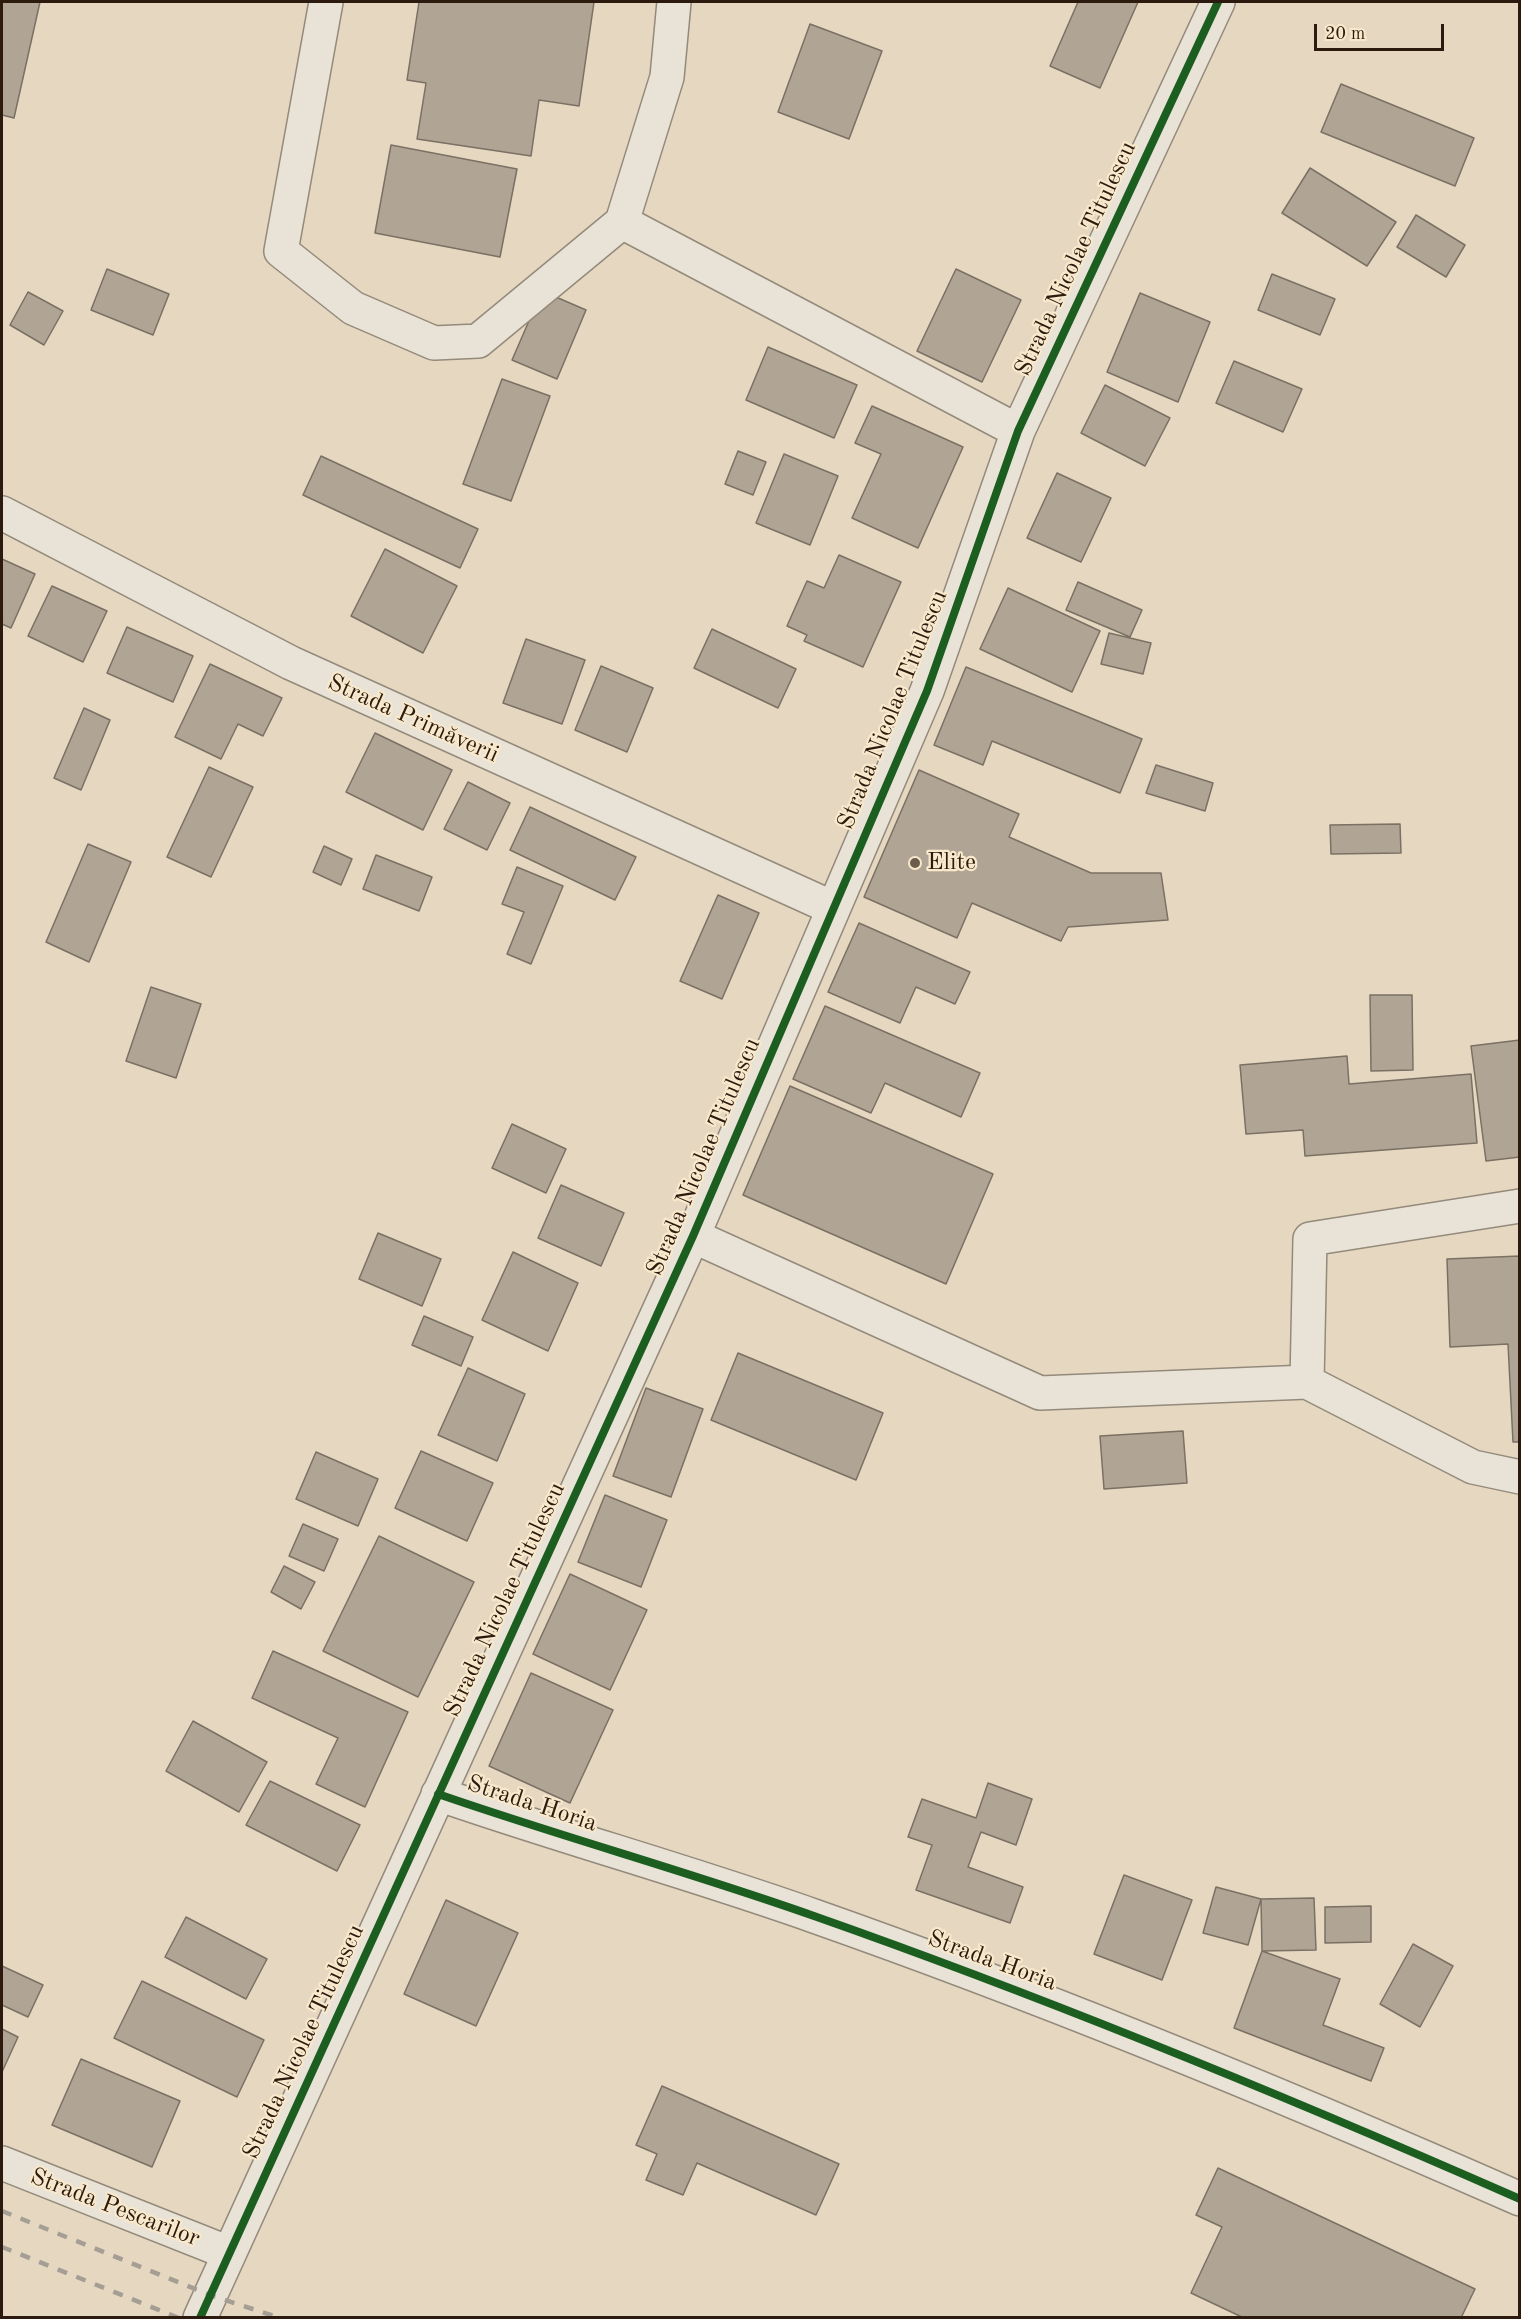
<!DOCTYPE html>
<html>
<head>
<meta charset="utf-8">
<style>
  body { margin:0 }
  #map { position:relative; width:1521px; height:2319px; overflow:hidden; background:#e6d8c0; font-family:"Old Standard TT",serif }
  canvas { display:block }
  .frame { position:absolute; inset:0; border:3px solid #2b1a0d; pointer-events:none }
  .scale { position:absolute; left:1314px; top:24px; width:130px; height:27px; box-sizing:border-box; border:3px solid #2b1a0d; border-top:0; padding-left:8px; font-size:18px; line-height:21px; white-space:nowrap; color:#2b1a0d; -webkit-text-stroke:4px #f8e8cc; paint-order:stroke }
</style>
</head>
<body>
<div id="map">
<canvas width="1521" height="2319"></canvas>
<div class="frame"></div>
<div class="scale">20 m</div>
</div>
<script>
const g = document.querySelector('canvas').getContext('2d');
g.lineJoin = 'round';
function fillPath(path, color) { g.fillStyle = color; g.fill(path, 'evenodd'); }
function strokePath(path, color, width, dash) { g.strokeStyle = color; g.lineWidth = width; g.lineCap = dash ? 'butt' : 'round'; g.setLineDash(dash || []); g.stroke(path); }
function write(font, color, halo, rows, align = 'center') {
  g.font = font + ' "Old Standard TT",serif'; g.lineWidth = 4.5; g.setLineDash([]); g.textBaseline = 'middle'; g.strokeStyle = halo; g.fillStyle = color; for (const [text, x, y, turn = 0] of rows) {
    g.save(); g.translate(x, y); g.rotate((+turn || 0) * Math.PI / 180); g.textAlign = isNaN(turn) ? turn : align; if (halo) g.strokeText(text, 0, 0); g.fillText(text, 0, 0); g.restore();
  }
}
const building = new Path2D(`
  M2 2H40L14 118 2 115Z
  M419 2H594L579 106 539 100 531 156 417 139 426 83 407 80Z
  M1078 2H1138L1100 88 1050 66Z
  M810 24 882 51 849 139 778 112Z
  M1341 84 1474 138 1455 186 1321 132Z
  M391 145 517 169 500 257 375 233Z
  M1310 168 1396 222 1367 266 1282 213Z
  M1416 215 1465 245 1446 277 1397 247Z
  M107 269 169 294 153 335 91 310Z
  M956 269 1021 300 982 382 917 351Z
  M1272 274 1335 299 1320 335 1258 310Z
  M542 291 586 310 557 379 512 360Z
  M28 292 63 311 44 345 10 325Z
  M1140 293 1210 322 1178 402 1107 372Z
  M768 347 857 385 834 438 746 400Z
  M1234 361 1302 389 1283 432 1216 403Z
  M502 379 550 396 511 501 463 484Z
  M1105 385 1170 418 1145 466 1081 433Z
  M872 406 963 447 918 548 852 518 881 454 855 443Z
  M738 451 766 462 753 495 725 484Z
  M784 454 838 476 810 545 756 523Z
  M321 456 478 529 460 568 303 495Z
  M1057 473 1111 498 1081 562 1027 538Z
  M385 549 457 586 423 653 351 616Z
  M839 555 901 582 863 667 804 641 807 635 787 626 807 581 824 588Z
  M2 559 35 574 11 628 2 624Z
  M1078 582 1142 610 1130 637 1066 610Z
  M52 586 107 611 83 662 28 636Z
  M1008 588 1100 631 1072 692 980 649Z
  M127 627 193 656 173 702 107 673Z
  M712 629 796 669 778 708 694 668Z
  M1109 633 1151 643 1143 674 1101 664Z
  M526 639 585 660 562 724 503 703Z
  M210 664 282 698 263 736 238 724 221 759 175 737Z
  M601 666 653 688 627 752 575 730Z
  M966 667 1142 739 1120 793 992 741 983 765 934 745Z
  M84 708 110 720 81 790 54 778Z
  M375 733 452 770 423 830 346 792Z
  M1156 765 1213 783 1205 811 1146 793Z
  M209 767 253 787 211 877 167 857Z
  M919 770 1019 814 1009 837 1091 873H1161L1168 920 1068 927 1061 941 972 903 957 938 864 897Z
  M468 782 510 803 487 850 444 829Z
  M530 807 636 857 615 900 510 850Z
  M1400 824 1401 853 1331 854 1330 825Z
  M88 844 131 862 89 962 46 942Z
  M324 846 352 859 341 885 313 872Z
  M376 855 432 877 419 911 363 889Z
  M517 867 563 886 531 964 507 954 524 912 502 904Z
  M718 895 759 913 722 999 680 981Z
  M859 923 970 972 955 1004 916 987 900 1023 828 992Z
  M151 987 201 1004 176 1078 126 1061Z
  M1370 995H1412L1413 1070 1371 1071Z
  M825 1006 980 1073 961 1117 885 1083 871 1113 793 1079Z
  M1520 1040V1157L1486 1161 1471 1046Z
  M1347 1056 1349 1084 1471 1074 1477 1143 1305 1156 1303 1130 1246 1134 1240 1065Z
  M790 1086 993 1174 946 1284 743 1195Z
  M512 1124 566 1149 546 1193 492 1168Z
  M561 1185 624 1213 601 1266 538 1238Z
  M378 1233 441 1259 422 1306 359 1279Z
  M513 1252 578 1283 548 1351 482 1320Z
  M1520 1256V1442H1513L1508 1344 1450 1347 1447 1259Z
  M424 1316 473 1337 461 1366 412 1345Z
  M738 1353 883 1413 856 1480 711 1420Z
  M468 1368 525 1394 497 1461 438 1435Z
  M646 1388 703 1409 671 1497 613 1476Z
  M1183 1431 1187 1483 1104 1489 1100 1436Z
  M421 1451 493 1483 467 1541 395 1508Z
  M316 1452 378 1479 358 1526 296 1499Z
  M605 1495 667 1520 641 1587 578 1562Z
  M303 1524 338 1539 324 1571 289 1556Z
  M379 1536 474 1582 418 1697 323 1651Z
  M284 1566 315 1582 301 1609 271 1592Z
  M570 1574 647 1610 610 1690 533 1654Z
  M273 1651 408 1712 365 1807 316 1784 338 1738 252 1698Z
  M531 1673 613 1710 570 1803 489 1766Z
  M193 1721 267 1762 239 1812 166 1771Z
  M270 1781 360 1825 337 1871 246 1825Z
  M988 1783 1032 1799 1016 1845 981 1832 968 1867 1023 1887 1010 1923 916 1890 932 1845 908 1837 922 1799 976 1818Z
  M1124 1875 1192 1900 1162 1980 1094 1954Z
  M1216 1887 1261 1899 1248 1945 1203 1933Z
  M1314 1898 1316 1950 1262 1951 1261 1899Z
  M446 1900 518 1933 476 2026 404 1994Z
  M1371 1906V1942L1325 1943V1907Z
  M186 1917 267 1959 246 1999 165 1957Z
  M1413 1944 1453 1966 1420 2027 1380 2004Z
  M1262 1951 1340 1979 1323 2025 1384 2048 1371 2081 1234 2028Z
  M2 1966 43 1985 28 2017 2 2005Z
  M142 1981 264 2040 237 2097 114 2038Z
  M2 2029 18 2037 2 2072Z
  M81 2059 180 2101 152 2167 52 2125Z
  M662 2086 839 2164 816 2215 697 2163 683 2195 646 2180 657 2154 636 2145Z
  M1218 2168 1475 2289 1461 2318H1244L1191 2293 1222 2227 1196 2215Z`);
const minor = new Path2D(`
  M326 2 281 251 353 308 434 343 478 341 622 222 667 77 674 2
  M622 222 1018 431
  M2 513 291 663 833 908
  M693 1236 1040 1393 1307 1382 1310 1239 1520 1206
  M1307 1382 1473 1467 1520 1477
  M438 1794C562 1837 690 1872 814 1916 1053 2000 1288 2097 1520 2199
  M2 2163 229 2253
  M200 2318 693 1236 927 691 1018 431 1218 2`);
const rail = new Path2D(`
  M2 2211 210 2295 280 2318
  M2 2247 179 2318`);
const cycleway = new Path2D(`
  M438 1794C562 1837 690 1872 814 1916 1053 2000 1288 2097 1520 2199
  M200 2318 693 1236 927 691 1018 431 1218 2`);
const markers = [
  [915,863,6,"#6c5c4c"]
];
const streetNames = [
  ["Strada Nicolae Titulescu",1076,259,-65],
  ["Strada Nicolae Titulescu",893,710,-68],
  ["Strada Primăverii",413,719,24],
  ["Strada Nicolae Titulescu",704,1157,-67],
  ["Strada Nicolae Titulescu",505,1600,-65],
  ["Strada Horia",532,1804,18],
  ["Strada Horia",992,1961,20],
  ["Strada Nicolae Titulescu",304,2042,-65],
  ["Strada Pescarilor",115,2208,21]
];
const poiNames = [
  ["Elite",927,863]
];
fillPath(building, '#b0a595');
strokePath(building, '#7a7063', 1.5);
strokePath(minor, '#948a7b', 36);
strokePath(minor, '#e9e2d6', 33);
strokePath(rail, '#a59e94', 4.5, [10, 10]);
strokePath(cycleway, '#1b5e20', 8);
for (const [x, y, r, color] of markers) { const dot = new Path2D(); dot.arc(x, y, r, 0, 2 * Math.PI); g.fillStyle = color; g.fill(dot); strokePath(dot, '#f8e8cc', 2); }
write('24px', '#2b1a0d', '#f8e8cc', streetNames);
write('24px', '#2b1a0d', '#f8e8cc', poiNames, 'left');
</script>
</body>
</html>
